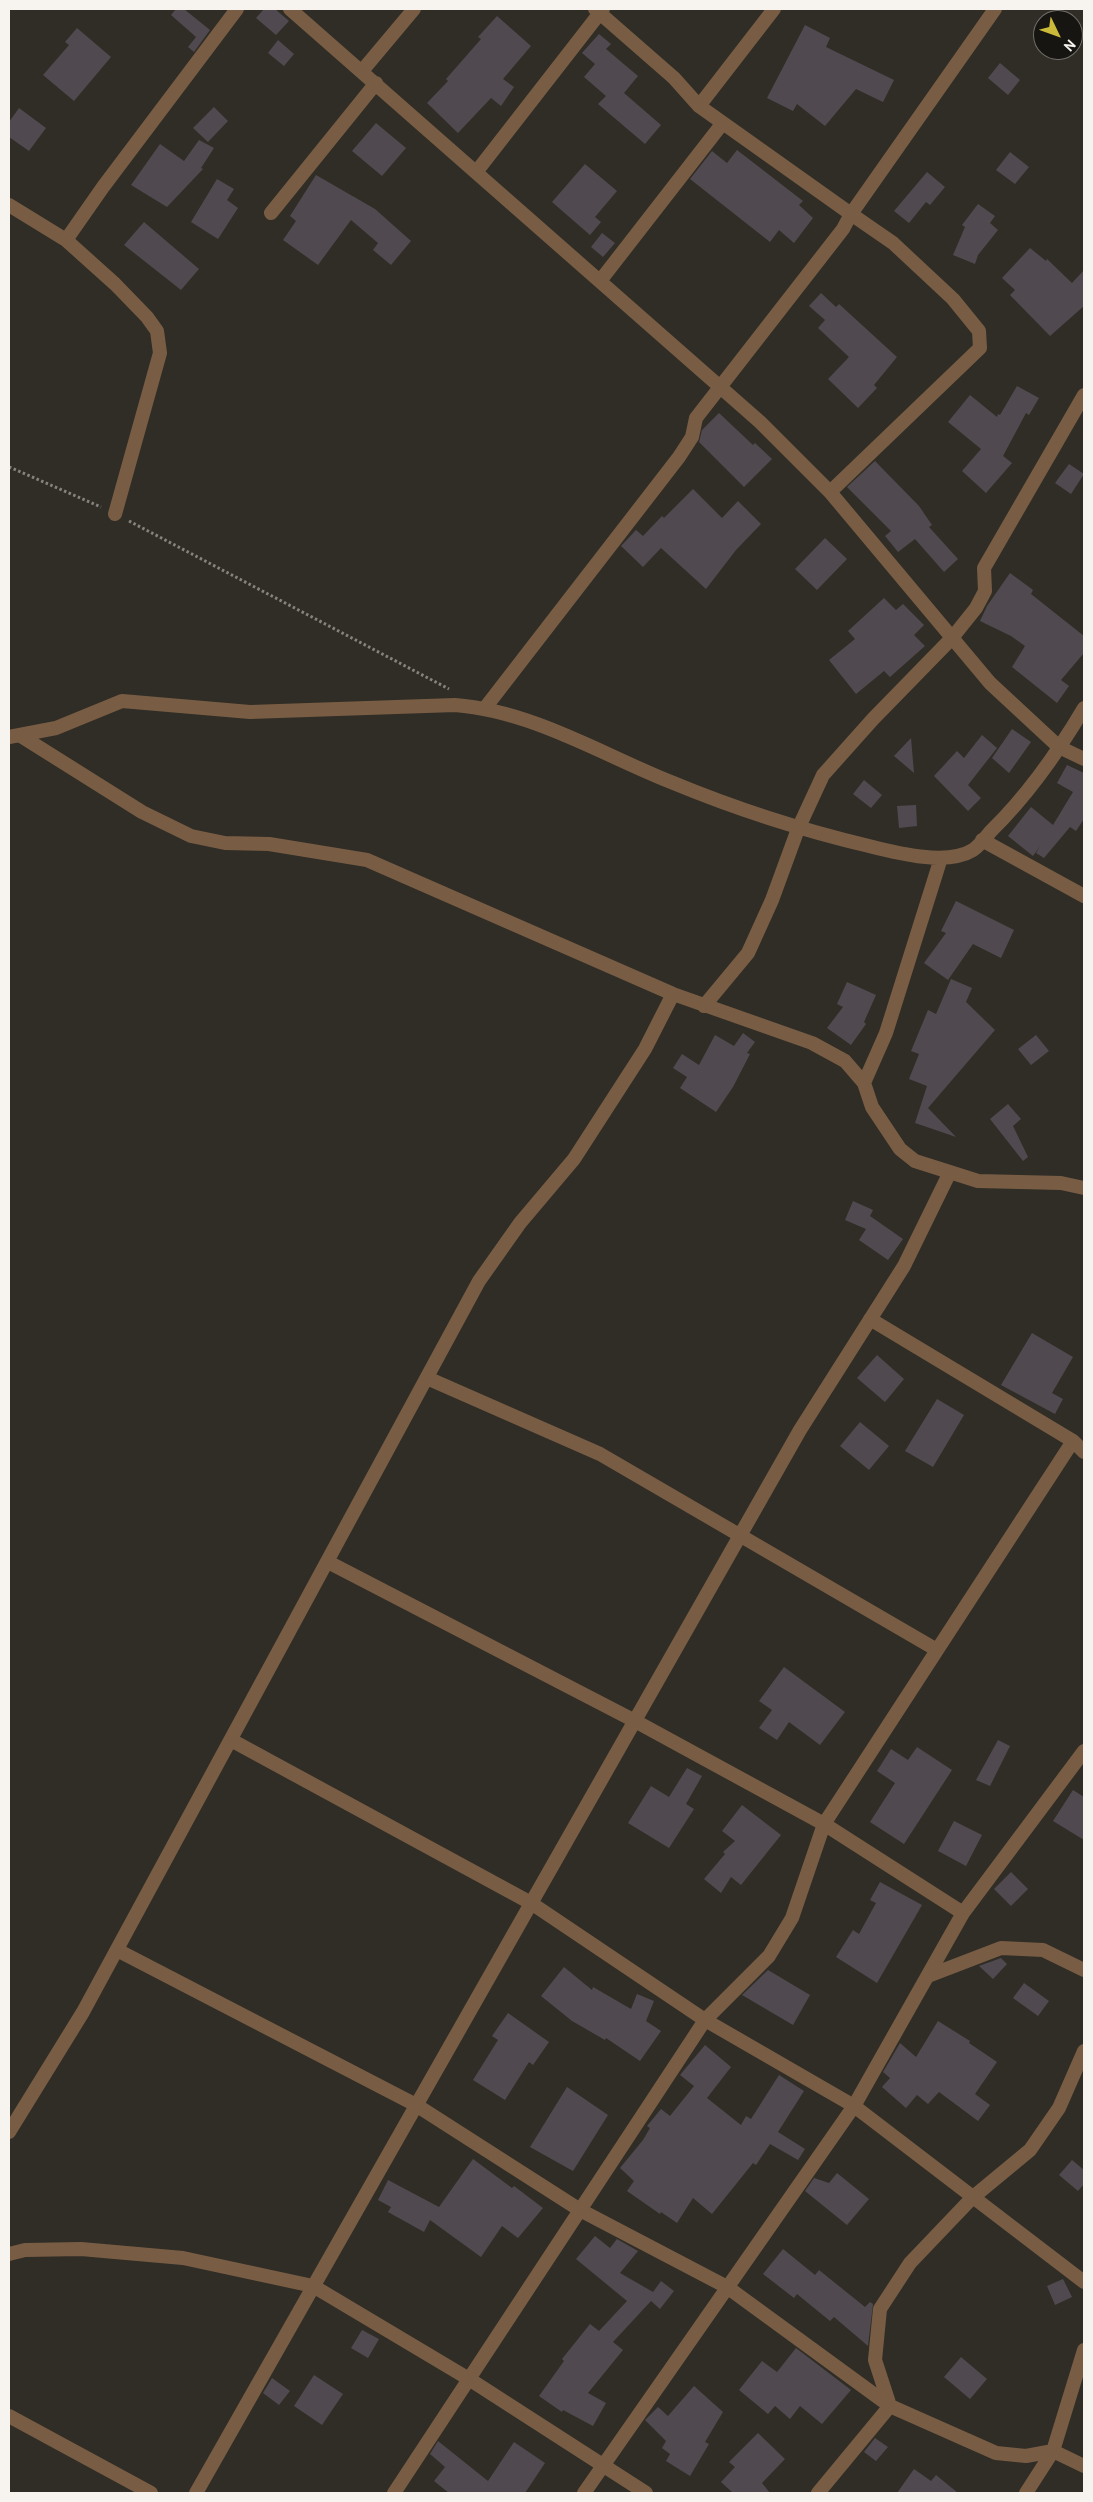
<!DOCTYPE html>
<html>
<head>
<meta charset="utf-8">
<style>
  body { margin:0 }
  #map { position:relative; width:1093px; height:2502px; overflow:hidden; background:#302d26; font-family:Overpass,sans-serif }
  canvas { display:block }
  .frame { position:absolute; inset:0; border:10px solid #f7f4ef; pointer-events:none }
  .north { position:absolute; left:1033px; top:10px; width:50px; height:50px; box-sizing:border-box; background:#171512; border:1px solid #716e6a; border-radius:50%; rotate:132deg; font-size:14px; font-weight:700; line-height:20px; text-align:center; color:#f7f4ef }
  .north::after { content:''; display:block; margin:auto; width:18px; height:22px; background:#cbba39; clip-path:polygon(50% 0,100% 100%,50% 72%,0 100%) }
</style>
</head>
<body>
<div id="map">
<canvas width="1093" height="2502"></canvas>
<div class="frame"></div>
<div class="north">N</div>
</div>
<script>
const g = document.querySelector('canvas').getContext('2d');
g.lineJoin = 'round';
function fillPath(path, color) { g.fillStyle = color; g.fill(path, 'evenodd'); }
function strokePath(path, color, width, dash) { g.strokeStyle = color; g.lineWidth = width; g.lineCap = dash ? 'butt' : 'round'; g.setLineDash(dash || []); g.stroke(path); }
const building = new Path2D(`
  M176 9H184L210 30 194 52 188 47 196 37 171 15Z
  M264 9H275L289 21 276 35 256 18Z
  M497 16 531 46 503 79 514 87 501 106 491 98 458 133 427 103 448 81 446 79 481 39 478 37Z
  M805 25 830 38 826 47 894 80 883 102 856 89 825 126 797 104 793 111 767 98Z
  M77 28 111 57 74 101 43 75 69 45 65 42Z
  M599 34 611 44 606 49 638 76 624 93 661 125 645 144 598 104 606 96 584 77 595 64 582 53Z
  M278 40 294 54 284 66 268 53Z
  M1000 63 1020 80 1008 95 988 78Z
  M214 107 228 121 208 142 193 128Z
  M19 108 46 128 29 151 9 137V122Z
  M376 123 406 148 382 176 352 151Z
  M199 140 214 148 201 168 203 169 167 207 131 185 160 144 184 161Z
  M737 150 803 201 799 205 813 218 794 243 779 230 770 242 690 179 712 151 727 163Z
  M1010 152 1029 167 1015 184 996 170Z
  M585 164 617 191 595 217 601 222 590 235 552 202Z
  M927 172 945 187 930 205 926 202 909 223 894 211Z
  M316 175 375 209 411 241 391 265 373 250 378 243 351 220 318 265 283 240 296 221 290 216Z
  M217 179 234 189 227 200 238 208 218 239 191 222Z
  M978 204 995 216 990 223 998 230 978 255 975 264 953 255 965 227 962 225Z
  M144 222 199 269 181 290 124 245Z
  M602 233 615 243 603 257 591 247Z
  M1030 248 1046 261 1047 259 1072 283 1084 270V306L1050 336 1010 295 1015 290 1002 278Z
  M821 293 836 307 839 304 897 357 874 385 877 388 858 408 828 379 849 357 818 328 825 320 809 306Z
  M1017 386 1039 398 1029 415 1026 413 1003 456 1012 463 986 493 962 471 981 449 948 422 970 395 997 417 998 414 1000 415Z
  M719 413 753 445 755 443 772 459 744 487 699 442 702 430Z
  M875 461 919 506 932 525 929 527 958 559 944 572 915 539 898 552 885 536 891 531 847 487Z
  M1069 464 1084 474 1071 494 1055 483Z
  M693 489 722 518 738 501 761 524 736 550 706 589 661 548 643 567 621 546 636 530 643 536 662 516 664 518Z
  M825 538 847 559 817 590 795 569Z
  M1010 573 1033 590 1031 594 1084 636V653L1061 680 1069 686 1057 703 1012 667 1025 646 1011 636 980 621 987 606Z
  M884 598 896 610 903 604 924 625 914 635 925 646 890 677 884 671 856 694 829 660 855 639 848 631Z
  M1012 729 1031 742 1009 773 992 758Z
  M982 735 997 748 968 785 981 798 968 811 934 776 957 751 964 758Z
  M911 738 914 773 894 756Z
  M1067 765 1084 773V819L1076 831 1070 827 1044 858 1036 853 1040 846 1033 856 1008 836 1031 807 1053 825 1073 792 1057 783Z
  M864 780 882 795 871 808 853 794Z
  M916 805 917 826 899 828 897 806Z
  M956 901 1014 930 1001 958 973 944 948 980 924 963 946 933 941 931Z
  M951 979 972 988 966 1002 995 1030 928 1108 956 1137 915 1123 927 1086 909 1079 919 1054 911 1051 928 1010 936 1014Z
  M847 982 876 995 864 1022 866 1024 851 1045 827 1028 843 1007 837 1004Z
  M743 1033 755 1042 747 1053 750 1054 733 1087 716 1112 680 1088 687 1077 673 1068 682 1054 699 1065 715 1035 734 1046Z
  M1036 1035 1049 1051 1031 1065 1018 1049Z
  M1008 1104 1021 1119 1013 1126 1028 1157 1023 1161 990 1119Z
  M853 1201 873 1210 870 1216 903 1239 888 1260 859 1240 866 1229 845 1220Z
  M1032 1333 1073 1357 1052 1393 1063 1399 1055 1414 1001 1385Z
  M877 1355 904 1379 885 1402 857 1378Z
  M937 1399 964 1415 933 1467 905 1451Z
  M860 1422 889 1446 869 1470 840 1446Z
  M784 1667 845 1712 820 1745 789 1722 777 1740 759 1728 772 1710 759 1701Z
  M998 1740 1010 1746 990 1786 976 1780Z
  M917 1747 952 1770 904 1844 870 1822 895 1783 877 1771 891 1749 908 1760Z
  M687 1768 702 1776 686 1804 694 1809 669 1848 628 1823 651 1786 669 1797Z
  M1073 1790 1084 1797V1840L1053 1821Z
  M742 1805 781 1835 741 1885 731 1877 721 1893 704 1879 725 1854 723 1852 735 1841 722 1831Z
  M954 1821 982 1835 966 1866 938 1851Z
  M1011 1872 1028 1889 1011 1906 994 1889Z
  M880 1882 922 1905 877 1983 836 1957 853 1930 859 1934 876 1903 870 1900Z
  M1001 1958 1007 1964 993 1979 979 1966Z
  M564 1967 592 1990 593 1987 631 2009 637 1994 654 2001 646 2021 661 2031 640 2061 606 2038 605 2040 572 2021 541 1996Z
  M768 1970 810 1995 793 2025 742 1995Z
  M1024 1983 1049 2001 1038 2016 1013 1998Z
  M508 2013 549 2042 533 2065 529 2062 505 2100 473 2080 498 2040 492 2036Z
  M938 2021 970 2041 969 2043 997 2062 975 2094 990 2105 978 2121 939 2092 928 2104 917 2095 906 2108 882 2087 890 2078 883 2072 900 2043 916 2057Z
  M705 2045 731 2067 707 2098 741 2125 746 2116 751 2119 779 2075 804 2091 778 2132 805 2149 798 2160 770 2144 756 2165 753 2163 712 2214 693 2198 677 2223 661 2212 660 2214 627 2191 634 2181 620 2168 643 2140 650 2128 647 2126 661 2109 670 2116 694 2086 680 2075Z
  M567 2087 608 2115 573 2171 530 2147Z
  M473 2159 512 2188 514 2186 543 2208 518 2238 502 2226 481 2257 430 2220 424 2232 388 2212 391 2207 378 2200 388 2180 439 2207Z
  M1072 2160 1084 2170V2184L1078 2191 1059 2175Z
  M837 2173 869 2199 847 2225 805 2191 814 2178 829 2183Z
  M595 2236 610 2248 617 2239 638 2251 620 2273 653 2292 661 2281 674 2291 660 2309 651 2301 613 2342 623 2350 588 2393 606 2403 593 2426 563 2410 562 2412 539 2396 564 2361 562 2359 590 2324 599 2331 627 2301 576 2259Z
  M783 2249 815 2275 819 2270 865 2307 870 2302 873 2304 868 2346 834 2317 830 2321 797 2294 794 2298 763 2274Z
  M1063 2279 1072 2297 1055 2305 1047 2286Z
  M362 2330 379 2339 368 2358 351 2348Z
  M796 2348 851 2390 822 2424 800 2406 790 2419 775 2406 768 2414 739 2390 762 2361 777 2372Z
  M961 2357 987 2379 970 2399 944 2377Z
  M314 2375 343 2394 322 2425 294 2406Z
  M272 2378 290 2391 279 2405 263 2393Z
  M694 2386 723 2412 705 2442 709 2444 690 2476 666 2461 670 2454 662 2448 666 2441 645 2420 658 2407 668 2416Z
  M758 2433 785 2459 762 2483 770 2493H733L721 2482 735 2467 729 2462Z
  M875 2438 888 2447 876 2461 864 2452Z
  M438 2441 488 2481 514 2442 545 2463 525 2493H449L434 2481 445 2467 430 2454Z
  M914 2469 931 2481 936 2475 958 2493H897Z`);
const path = new Path2D(`
  M9 467 101 507
  M129 521 449 689`);
const minor = new Path2D(`
  M290 9 760 422 830 492 990 683 1059 747 1084 759
  M362 71 414 9
  M699 106 774 9
  M477 171 603 9
  M9 205 66 240 115 284 147 317 157 331 160 353 115 514
  M271 213 376 83
  M66 240 103 187 237 9
  M600 281 722 124
  M830 492 980 348 979 331 953 299 893 243 851 214 995 9
  M485 708 679 457 692 437 696 418 843 229 851 214 699 106 674 78 595 9
  M21 736 142 812 191 836 225 843 269 844 367 860 673 994 812 1043 845 1061 864 1083 872 1107 900 1149 915 1161 978 1181 1061 1183 1084 1188
  M9 737 56 728 122 701 250 712 455 705C532 711 601 754 671 782 736 809 801 830 869 846 897 853 947 866 973 850 979 846 986 837 991 831 1028 795 1058 752 1084 708
  M982 840 1084 896
  M704 1006 748 953 772 900 798 829 823 775 873 719 952 638 976 608 985 591 984 568 1084 395
  M864 1083 886 1033 941 858
  M870 1319 1073 1441 1084 1452
  M427 1378 600 1454 937 1650
  M328 1562 635 1721 824 1824 963 1913
  M231 1740 531 1903 705 2020 854 2106 1084 2282
  M117 1950 416 2105 580 2210 727 2287 890 2406 996 2453 1026 2456 1053 2451 1084 2466
  M928 1976 1001 1948 1043 1950 1084 1970
  M9 2132 83 2012 479 1281 520 1223 574 1159 645 1049 673 994
  M9 2254 25 2250 81 2249 183 2258 313 2286 469 2379 646 2493
  M196 2493 800 1430 904 1266 950 1172
  M394 2493 705 2020 769 1956 792 1918 824 1824 1073 1441
  M584 2493 854 2106 963 1913 1084 1751
  M818 2493 890 2406 875 2360 880 2309 910 2263 972 2198 1030 2150 1059 2108 1084 2051
  M1026 2493 1053 2451 1084 2350`);
const tertiary = new Path2D(`
  M9 2416 151 2493`);
fillPath(building, '#504a50');
strokePath(path, '#86837d', 3, [2.5, 2.5]);
strokePath(minor, '#785d44', 14);
strokePath(tertiary, '#785d44', 14);
</script>
</body>
</html>
